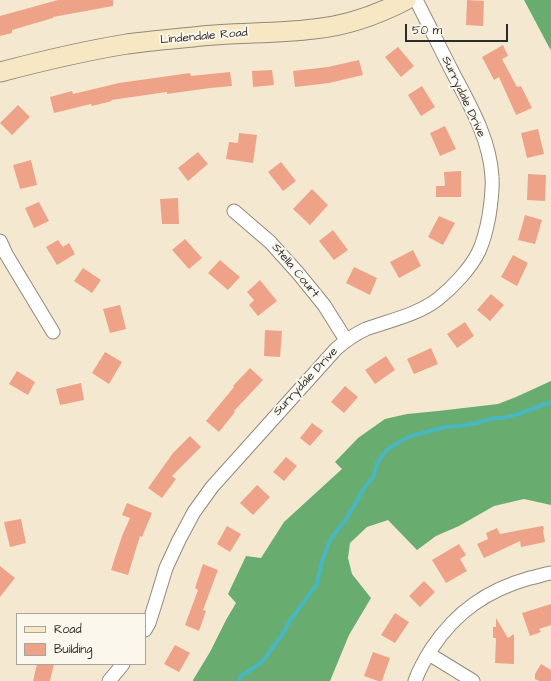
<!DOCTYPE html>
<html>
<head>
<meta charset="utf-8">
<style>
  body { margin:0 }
  #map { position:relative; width:551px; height:681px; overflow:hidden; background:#f4e8d0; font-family:"Architects Daughter",sans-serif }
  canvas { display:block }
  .legend { position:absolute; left:16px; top:613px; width:130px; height:52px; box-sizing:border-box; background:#fbf7ec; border:1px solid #a8a59f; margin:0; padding:5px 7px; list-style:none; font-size:12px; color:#2b2b2b }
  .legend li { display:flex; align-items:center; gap:8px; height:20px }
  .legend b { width:20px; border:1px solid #a8a59f }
  .scale { position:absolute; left:405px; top:24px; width:103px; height:18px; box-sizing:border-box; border:2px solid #2b2b2b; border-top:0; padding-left:5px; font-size:12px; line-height:14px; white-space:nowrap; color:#2b2b2b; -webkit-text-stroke:3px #fbf7ec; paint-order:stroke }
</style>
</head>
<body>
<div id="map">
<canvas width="551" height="681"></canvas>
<ul class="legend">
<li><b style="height:5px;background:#f7e8c3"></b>Road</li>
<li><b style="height:11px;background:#eea388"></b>Building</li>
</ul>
<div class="scale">50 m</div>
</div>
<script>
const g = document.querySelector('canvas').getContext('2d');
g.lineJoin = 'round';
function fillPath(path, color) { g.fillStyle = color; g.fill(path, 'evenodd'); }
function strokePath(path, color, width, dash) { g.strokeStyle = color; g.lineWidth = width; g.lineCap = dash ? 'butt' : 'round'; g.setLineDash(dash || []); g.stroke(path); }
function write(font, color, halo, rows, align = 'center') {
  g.font = font + ' "Architects Daughter",sans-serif'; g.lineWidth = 4; g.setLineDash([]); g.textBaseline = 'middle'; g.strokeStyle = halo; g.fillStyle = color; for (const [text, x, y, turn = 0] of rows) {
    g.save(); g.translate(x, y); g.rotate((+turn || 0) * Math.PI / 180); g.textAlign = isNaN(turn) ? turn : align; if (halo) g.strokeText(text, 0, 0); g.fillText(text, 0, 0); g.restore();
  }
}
const forest = new Path2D(`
  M524 0H551V50L549 47Z
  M551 381V505L524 499 494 506 459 526 436 536 417 550 388 520 367 527 350 543 348 558 352 574 371 598 349 635 330 681H193V680L210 652 226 620 236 603 228 594 246 556 261 558 284 522 342 469 335 462 358 438 385 419 407 414 438 411 498 404 516 397Z`);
const stream = new Path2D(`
  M239 681 240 677 263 661 282 635 289 622 317 584 322 561 330 540 347 518 364 488 374 476 377 463 387 450 399 442 411 436 446 427 460 426 477 423 494 418H503L515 415 551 402`);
const building = new Path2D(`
  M58 0H113V6L53 17V18L12 30V33L0 36V16Z
  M467 0 484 1 483 26 466 25Z
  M503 45 508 56 502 59 517 87 521 86 532 108 516 115 499 77 494 80 482 57Z
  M398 47 414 66 401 77 385 57Z
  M359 60 363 75 329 83 295 87 293 71 328 67Z
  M272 70 274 85 253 87 252 71Z
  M230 72 232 86 210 88 167 94V92L111 100 112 101 92 106 91 104 54 113 50 97 72 91 73 94 119 83 190 73 191 76Z
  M422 86 435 107 421 116 408 95Z
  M18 105 30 117 12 135 0 123Z
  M445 126 456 149 440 156 430 133Z
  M538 129 544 154 527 158 521 133Z
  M239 133 257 135 253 163 226 159 229 142 238 143Z
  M198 152 208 164 188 181 178 168Z
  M31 160 37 185 20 189 13 165Z
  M281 162 296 181 283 191 268 172Z
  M461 171V197H436V186H445L444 172Z
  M528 174 546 175 545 201 527 200Z
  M312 189 328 205 310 225 293 209Z
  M178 198 179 224H162L160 199Z
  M39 202 49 221 34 228 25 208Z
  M525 215 542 220 535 244 518 240Z
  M439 216 455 223 443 245 428 237Z
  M333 230 348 250 334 260 319 241Z
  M185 239 202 258 189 269 172 250Z
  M58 240 63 247 69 243 75 254 57 265 46 247Z
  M413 250 421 266 399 278 390 262Z
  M513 255 528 263 517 286 501 277Z
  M220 260 240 277 228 290 208 273Z
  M354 267 377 278 370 295 346 283Z
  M83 268 101 280 92 293 74 281Z
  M260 280 277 301 258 316 249 305 254 300 247 292Z
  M491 294 504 305 490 321 477 310Z
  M120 305 126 329 110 333 103 309Z
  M465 322 474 336 457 348 447 334Z
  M265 330 282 331 280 357 264 356Z
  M431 348 438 364 414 374 407 359Z
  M105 352 122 362 109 384 92 373Z
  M386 356 395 370 375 384 365 370Z
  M250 368 263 380 234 411 235 412 219 432 206 421 234 387 233 386Z
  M17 371 35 382 28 395 9 384Z
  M81 383 84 400 60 405 56 389Z
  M345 386 358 397 344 413 331 402Z
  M312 423 323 431 310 446 300 438Z
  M190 436 201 447 172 476 176 479 162 498 148 488 173 453Z
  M286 457 297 466 284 481 273 472Z
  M257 485 270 497 253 515 240 503Z
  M127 503 152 513 142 537 140 536 128 575 111 570 122 536 130 518 122 515Z
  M21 519 26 543 10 547 4 522Z
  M227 526 241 534 230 552 217 544Z
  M542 526H543L544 529 543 530 545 542 521 547 520 541 484 558 477 544 488 539 486 533 497 528 500 534Z
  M459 544 466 555 460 559 467 571 446 583 432 560Z
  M203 564 218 570 203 610 206 611 199 631 185 625 198 590 195 588Z
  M0 566 15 578 0 597Z
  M424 581 435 592 420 607 409 596Z
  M551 604V625L539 629 541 632 530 636 522 613Z
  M395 613 409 622 395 643 381 635Z
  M496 618 508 638 514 634V664L495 663 496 638H493V627H496Z
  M175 645 190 653 179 672 164 664Z
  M373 652 390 658 382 681H378L364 676Z
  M37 664H54L50 681H33Z
  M541 664 551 670V681H539L535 679V674Z`);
const street = new Path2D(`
  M234 211 270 242 298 273 324 305 346 340
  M0 241 6 254 53 332
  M145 630 149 623 156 601 166 568 179 540 194 512 212 487 336 349C345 341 355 334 366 329 391 320 417 315 438 299 453 287 471 268 479 251 484 240 487 227 489 216 491 203 493 190 492 177 490 140 471 107 454 75 441 50 429 25 416 0
  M429 654 473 681
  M109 681 123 664
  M415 681C419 670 425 659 432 648 456 612 487 590 530 578 537 577 544 574 551 573`);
const secondary = new Path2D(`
  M0 72C42 61 84 51 127 44 149 41 171 39 193 37 233 32 274 34 314 29 346 26 377 15 406 0`);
const streetNames = [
  ["Lindendale Road",204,37,-5],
  ["Surrydale Drive",463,97,65],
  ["Stella Court",295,271,50],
  ["Surrydale Drive",306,382,-47]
];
fillPath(forest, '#69ac6f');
strokePath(stream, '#48b7c0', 4);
fillPath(building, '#eea388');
strokePath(street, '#908a7e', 15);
strokePath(secondary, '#908a7e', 21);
strokePath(street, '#fff', 13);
strokePath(secondary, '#f7e8c3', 19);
write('12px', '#2b2b2b', '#fbf7ec', streetNames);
</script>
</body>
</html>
